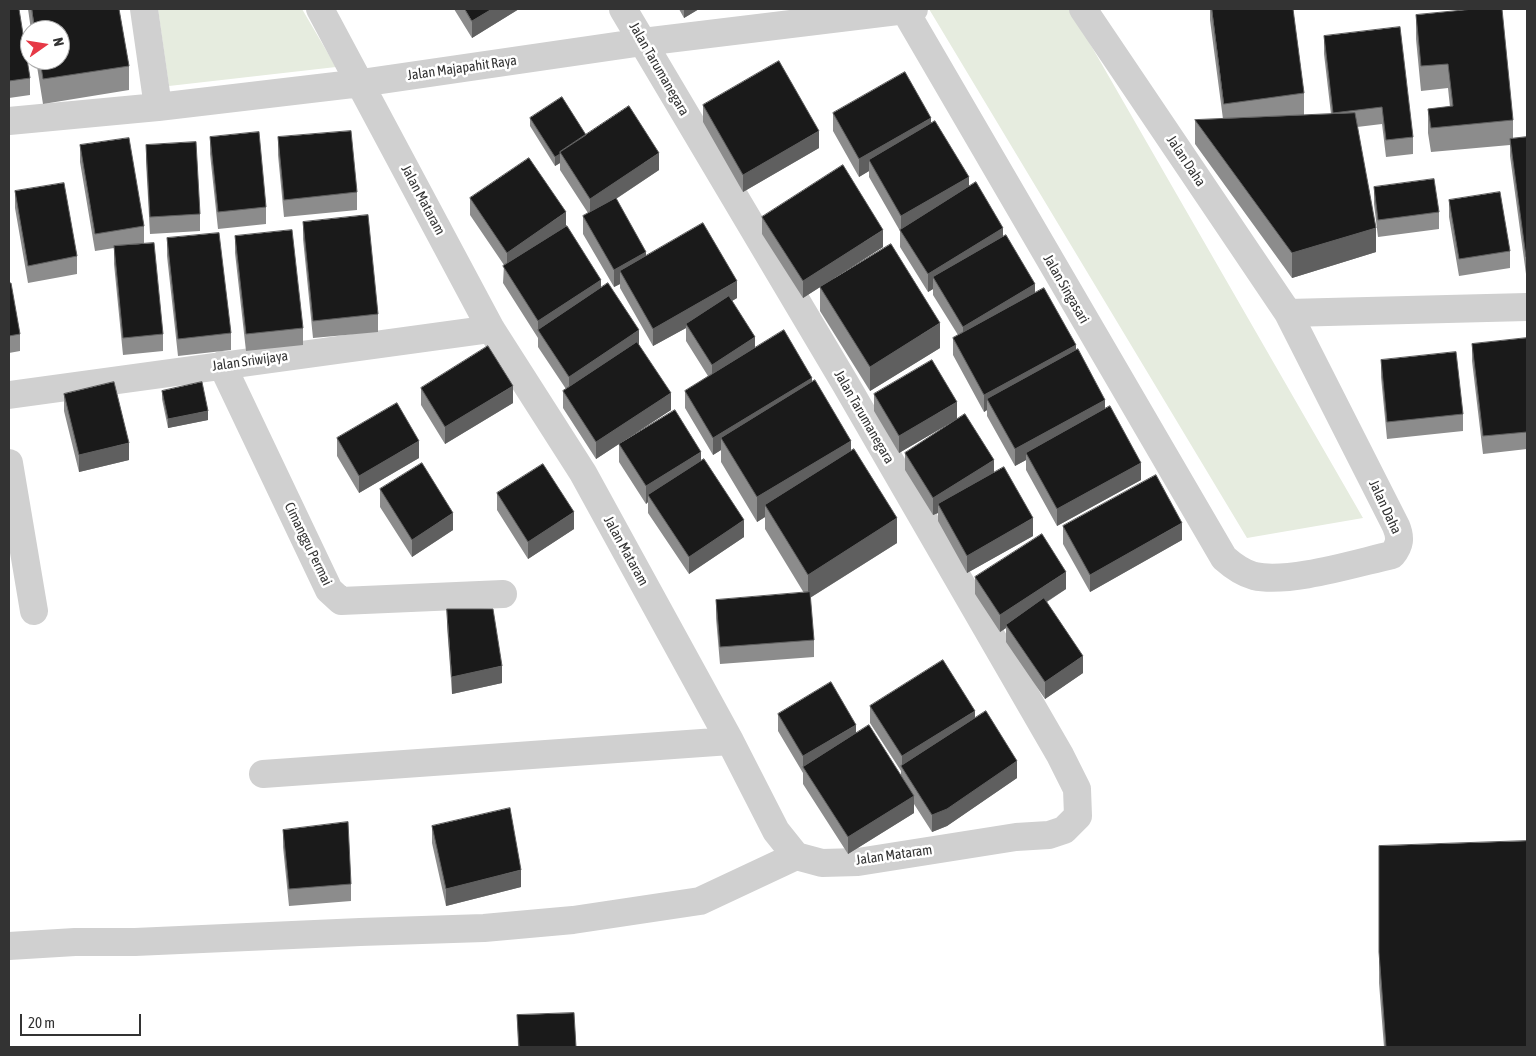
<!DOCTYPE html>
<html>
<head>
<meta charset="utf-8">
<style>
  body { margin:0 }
  #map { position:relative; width:1536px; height:1056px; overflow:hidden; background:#fff; font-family:"Asap Condensed",sans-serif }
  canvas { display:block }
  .frame { position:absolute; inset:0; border:10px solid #333; pointer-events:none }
  .north { position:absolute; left:20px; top:20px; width:50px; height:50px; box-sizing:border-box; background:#fff; border:1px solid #adadad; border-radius:50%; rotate:77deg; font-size:14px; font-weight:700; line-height:20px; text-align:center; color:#333 }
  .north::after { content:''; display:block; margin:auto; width:18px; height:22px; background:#e63946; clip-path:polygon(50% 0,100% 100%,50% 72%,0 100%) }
  .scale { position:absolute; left:20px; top:1014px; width:121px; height:22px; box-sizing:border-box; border:2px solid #333; border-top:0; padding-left:6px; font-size:15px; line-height:18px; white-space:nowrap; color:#333; -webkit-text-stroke:4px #fff; paint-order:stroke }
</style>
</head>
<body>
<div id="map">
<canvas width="1536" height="1056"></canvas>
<div class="frame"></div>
<div class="north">N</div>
<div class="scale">20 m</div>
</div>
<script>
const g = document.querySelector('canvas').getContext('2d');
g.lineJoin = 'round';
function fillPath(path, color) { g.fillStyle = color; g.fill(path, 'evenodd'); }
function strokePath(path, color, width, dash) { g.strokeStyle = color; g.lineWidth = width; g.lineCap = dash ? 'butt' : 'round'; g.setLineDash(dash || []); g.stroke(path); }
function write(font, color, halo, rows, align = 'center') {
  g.font = font + ' "Asap Condensed",sans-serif'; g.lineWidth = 5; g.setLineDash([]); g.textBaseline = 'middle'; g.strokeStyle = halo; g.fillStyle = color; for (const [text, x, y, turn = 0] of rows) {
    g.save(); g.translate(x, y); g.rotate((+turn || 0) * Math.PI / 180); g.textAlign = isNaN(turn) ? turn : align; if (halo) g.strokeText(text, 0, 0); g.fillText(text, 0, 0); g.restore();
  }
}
const green = new Path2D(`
  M158 9H302L336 67 169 86Z
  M929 9H1070L1363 518 1247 538Z`);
const street = new Path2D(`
  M144 9 158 107
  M320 9 491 329 583 473 730 741 776 831 796 856 822 863 858 862 1016 837 1049 835 1064 830 1078 816 1077 789 1060 755 845 383 623 9
  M904 9 1224 558C1233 566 1243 573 1254 576 1289 584 1356 563 1392 555 1400 545 1401 538 1396 526L1288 313 1083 9
  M9 121 158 107 361 83 643 42 914 9
  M1288 313 1527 307
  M222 365 329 590 341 601 503 594
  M9 395 491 329
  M9 463 34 611
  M263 774 730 741
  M9 946 75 942H135L360 932 484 928 573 920 700 901 796 856`);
const wall = new Path2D(`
  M9 9 30 78V95L9 98Z
  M28 9H119L129 66V90L43 104 36 60H60V30H31Z
  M454 9H519L472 38Z
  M679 9H699L684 18Z
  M1210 9H1293L1304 93V115L1331 114 1324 54V36L1413 137V154L1386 157 1382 124 1357 127 1376 252 1292 278 1195 144V120L1223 119 1210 20Z
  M1416 15 1513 120V138L1527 137V274H1526L1510 156V145L1431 152 1428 133V109L1450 107 1448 88 1421 91 1416 39Z
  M703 105 819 148 743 192 703 122Z
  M833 113 931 123 969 186 1003 236 1035 293 1076 350 1141 480 1057 526 1026 470V460L1015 466 987 416V410L984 412 953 355V338L958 335 933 295V289L928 292 900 247V231L869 177V171L859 177 833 131Z
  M530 118 586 135 659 170 616 199 646 256 737 298 732 301 755 348 812 382 851 451 897 543 810 598 814 640V657L720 664 716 618V600L804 593 765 529V517L757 522 721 462V450L713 455 685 408V391L708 376 686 341V328L653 346 620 288V284L614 287 583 234V216L588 213 560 170V163L555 166 530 126Z
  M210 137 266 207V224L218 229 210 154Z
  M278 137 357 192V210L284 217 278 155Z
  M80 145 144 226V243L134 245 163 334V351L123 355 114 264V248L95 251 80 162Z
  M146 145 200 214V231L150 234 146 162Z
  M1374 187 1439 212V229L1378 237 1374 204Z
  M15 191 77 256V274L28 283 15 208Z
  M470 198 566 226 601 288 639 345 671 410 596 459 563 408V391L566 389 538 347V338L503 283 504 265 470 215Z
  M1449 200 1510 251V268L1459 276 1449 217Z
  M762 217 883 247 834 278 940 348 870 391 820 311V287L803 298 762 234Z
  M303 222 378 314V332L313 338 303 239Z
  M235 236 303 328V345L246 351 235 253Z
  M167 238 231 333V350L178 356 167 256Z
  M9 283 20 334V351L9 353Z
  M1527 338V449L1483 454 1472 361V344Z
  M1381 360 1463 414V431L1387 439 1381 377Z
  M421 388 513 403 445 444 421 405Z
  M162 391 208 420 168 428 162 399Z
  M64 394 129 460 79 472 64 411Z
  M874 394 957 419 994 473 1033 536 967 573 938 521V513L933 515 905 470V453L952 422 899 453 874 411Z
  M337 438 419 458 359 493 337 456Z
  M619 444 701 460 744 537 689 574 648 513V502L646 504 619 462Z
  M380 489 453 530 412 557 380 507Z
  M497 493 574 529 528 559 497 510Z
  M1063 526 1182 540 1090 592 1063 544Z
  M975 577 1066 589 1047 602 1083 673 1045 699 1006 642V628L1000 632 975 594Z
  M447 609 502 683 452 694 447 626Z
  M870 706 975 719 1017 778 947 826 932 832 914 804V813L848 854 803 784V773L778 731V714L901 775V771L870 723Z
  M432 826 521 887 446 906 432 843Z
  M283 830 351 884V901L289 906 283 847Z
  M1379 846 1527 1047H1384L1379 983Z
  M517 1015 576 1047H518Z`);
const shadedWall = new Path2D(`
  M492 9H519L472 38V21Z
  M684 9H699L684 18Z
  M931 118V135L869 160V171L859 177V159Z
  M819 131V148L743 192V175Z
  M659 153V170L590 216V199Z
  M560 154V163L555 166V157Z
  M969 177V194L901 231V216Z
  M566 212V229L507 270V253Z
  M1003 228V245L933 277V289L928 292V274Z
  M1376 228V252L1292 278V253Z
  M883 230V247L803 298V281Z
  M646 252V269L620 271V284L614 287V270Z
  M601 280V297L538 330V321Z
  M737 281V298L687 327 686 324V328L653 346V329Z
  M1035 284V301L963 345V327Z
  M940 323V348L870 391V367Z
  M639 330V347L569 394V377Z
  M755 337V354L712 382V365Z
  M1076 345V362L987 399V410L984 412V395Z
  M812 378V395L721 438V450L713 455V438Z
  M513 386V403L445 444V427Z
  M671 393V410L596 459V442Z
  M1105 400V417L1026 453V460L1015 466V449Z
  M957 402V419L899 453V436Z
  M208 411V420L168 428V419Z
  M419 441V458L359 493V476Z
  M851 441V465L765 505V517L757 522V497Z
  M129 443V460L79 472V455Z
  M701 452V469L648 495V502L646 504V486Z
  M994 460V477L938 504V513L933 515V498Z
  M1141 463V480L1057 526V509Z
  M574 512V529L528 559V542Z
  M453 513V530L412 557V540Z
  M897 518V543L808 599V575Z
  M1033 518V536L967 573V556Z
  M744 520V537L689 574V557Z
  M1182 523V540L1090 592V575Z
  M1066 572V589L1007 627 1006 625V628L1000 632V615Z
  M1083 656V673L1045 699V682Z
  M502 666V683L452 694V677Z
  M975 711V728L902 769V756Z
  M856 725V742L803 767V774V756Z
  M1017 761V778L947 826 932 832V815Z
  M914 796V813L848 854V837Z
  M521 870V887L446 906V889Z`);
const building = new Path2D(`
  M9 9H19L30 78 9 81Z
  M32 9H119L129 66 43 79 40 60H60V30H35Z
  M465 9H492L472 21Z
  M1212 9H1293L1304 93 1224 104Z
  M1474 9H1502L1513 120 1431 128 1428 109 1453 106 1448 64 1421 66 1416 15Z
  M1400 27 1413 137 1386 140 1382 107 1333 113 1324 36Z
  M779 61 819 131 743 175 703 105Z
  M905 72 931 118 859 159 833 113Z
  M562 97 586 135 560 152V154L555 157 530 118Z
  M629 106 659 153 590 199 560 152Z
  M1355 113 1376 228 1292 253 1195 120Z
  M935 121 969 177 901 216 869 160Z
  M351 131 357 192 284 200 278 137Z
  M259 132 266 207 218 212 210 137Z
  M1527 137V257H1526L1510 139Z
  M129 138 144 226 95 234 80 145Z
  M196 142 200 214 150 217 146 145Z
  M529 158 566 212 507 253 470 198Z
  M843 165 883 230 803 281 762 217Z
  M1434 179 1439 212 1378 220 1374 187Z
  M976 182 1003 228 928 274 900 230Z
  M64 183 77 256 28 266 15 191Z
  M1500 192 1510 251 1459 259 1449 200Z
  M616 198 646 252 614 270 583 216Z
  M368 215 378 314 313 321 303 222Z
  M703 223 737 281 653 329 620 271Z
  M567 226 601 280 538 321 503 266Z
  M292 230 303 328 246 334 235 236Z
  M219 233 231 333 178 339 167 238Z
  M1006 235 1035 284 963 327 933 277Z
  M154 243 163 334 123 338 114 246Z
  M891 244 940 323 870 367 820 287Z
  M9 283H11L20 334 9 336Z
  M608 283 639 330 569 377 538 330Z
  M1044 288 1076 345 984 395 953 338Z
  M729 296 755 337 712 365 686 324Z
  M784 330 812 378 713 438 685 391Z
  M1527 338V432L1483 436 1472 344Z
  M637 342 671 393 596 442 563 391Z
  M488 346 513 386 445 427 421 388Z
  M1078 349 1105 400 1015 449 987 399Z
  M1456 352 1463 414 1387 422 1381 360Z
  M932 360 957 402 899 436 874 394Z
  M815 380 851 441 757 497 721 438Z
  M114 382 129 443 79 455 64 394Z
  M202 382 208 411 168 419 162 391Z
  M397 403 419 441 359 476 337 438Z
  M1110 406 1141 463 1057 509 1026 453Z
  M675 410 701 452 646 486 619 444Z
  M965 414 994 460 933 498 905 453Z
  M854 449 897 518 808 575 765 505Z
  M704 459 744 520 689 557 648 495Z
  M422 463 453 513 412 540 380 489Z
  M543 464 574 512 528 542 497 493Z
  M1004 467 1033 518 967 556 938 504Z
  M1156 475 1182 523 1090 575 1063 526Z
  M1042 534 1066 572 1000 615 975 577Z
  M810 592 814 640 720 647 716 600Z
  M1044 598 1083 656 1045 682 1006 625Z
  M447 609H493L502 666 452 677Z
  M943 660 975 711 902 756 870 706Z
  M831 682 856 725 803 756 778 714Z
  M986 711 1017 761 947 809 932 815 901 766Z
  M869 725 914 796 848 837 803 767Z
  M510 808 521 870 446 889 432 826Z
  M348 822 351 884 289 889 283 830Z
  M1527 841V1047H1386L1379 952V846Z
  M574 1013 576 1047H519L517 1015Z`);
const streetNames = [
  ["Jalan Majapahit Raya",462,68,-8],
  ["Jalan Tarumanegara",659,69,60],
  ["Jalan Daha",1186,161,56],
  ["Jalan Mataram",423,200,62],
  ["Jalan Singasari",1066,289,60],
  ["Jalan Sriwijaya",250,361,-8],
  ["Jalan Tarumanegara",864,417,60],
  ["Jalan Daha",1385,507,65],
  ["Cimanggu Permai",308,544,64],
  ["Jalan Mataram",626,551,61],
  ["Jalan Mataram",894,855,-8]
];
fillPath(green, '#e6ecdf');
strokePath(street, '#d0d0d0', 28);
fillPath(wall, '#8c8c8c');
fillPath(shadedWall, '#5f5f5f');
fillPath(building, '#1a1a1a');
strokePath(building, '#5f5f5f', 1);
write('14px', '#333', '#fff', streetNames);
</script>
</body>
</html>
